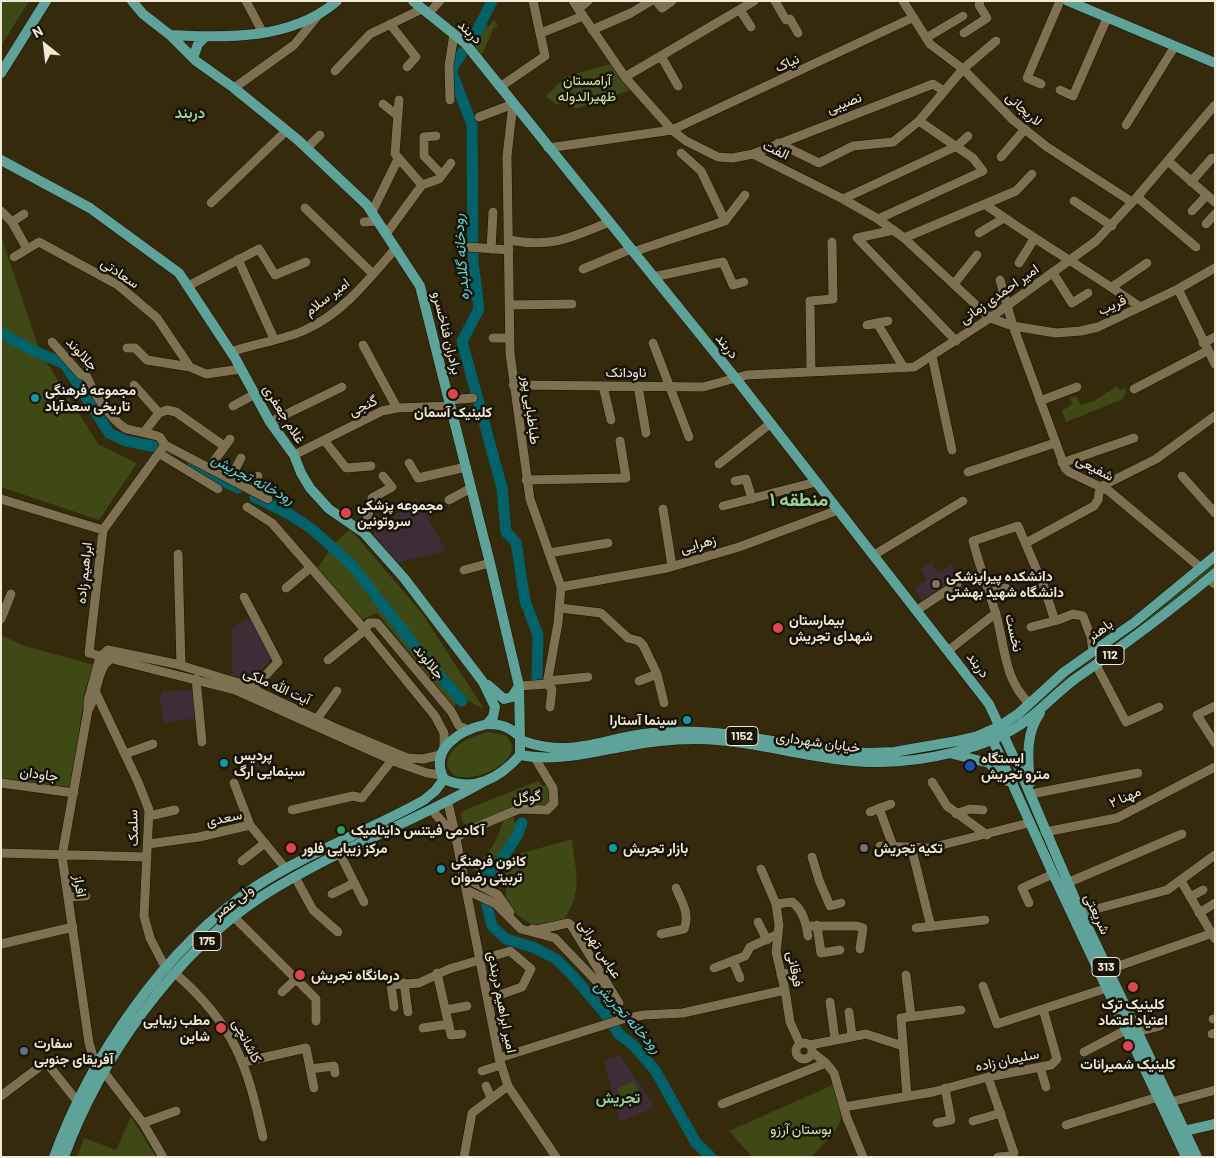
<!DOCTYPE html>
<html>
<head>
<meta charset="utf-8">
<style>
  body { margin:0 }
  #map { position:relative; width:1216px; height:1158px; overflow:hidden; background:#352a0c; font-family:Barlow,sans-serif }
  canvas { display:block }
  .frame { position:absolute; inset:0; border:2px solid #f0e9d8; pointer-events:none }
  .north { position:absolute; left:20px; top:20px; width:50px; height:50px; -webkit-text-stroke:4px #181307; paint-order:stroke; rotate:331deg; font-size:14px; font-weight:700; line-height:20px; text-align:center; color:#f0e9d8 }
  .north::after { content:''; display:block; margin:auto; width:18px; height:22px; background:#f0e9d8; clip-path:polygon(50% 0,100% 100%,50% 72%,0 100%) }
</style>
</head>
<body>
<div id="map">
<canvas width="1216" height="1158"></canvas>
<div class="frame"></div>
<div class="north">N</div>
</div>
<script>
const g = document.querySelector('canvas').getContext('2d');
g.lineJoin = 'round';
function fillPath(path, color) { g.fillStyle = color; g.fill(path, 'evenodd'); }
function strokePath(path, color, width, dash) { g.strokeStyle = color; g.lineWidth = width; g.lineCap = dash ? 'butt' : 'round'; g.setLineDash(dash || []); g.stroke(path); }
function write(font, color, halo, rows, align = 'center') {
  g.font = font + ' Barlow,Vazirmatn,sans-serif'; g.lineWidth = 5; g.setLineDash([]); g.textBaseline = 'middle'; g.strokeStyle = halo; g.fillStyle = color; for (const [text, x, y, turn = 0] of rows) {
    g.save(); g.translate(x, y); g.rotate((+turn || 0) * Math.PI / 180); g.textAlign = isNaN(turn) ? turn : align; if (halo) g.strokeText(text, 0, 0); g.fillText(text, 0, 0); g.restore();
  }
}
const education = new Path2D(`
  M417 497 446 551 396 563 373 534Z
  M931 562 938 573 952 564 959 579 923 602 914 589 927 580 920 569Z
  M259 619 276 654 250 682 232 677V628L245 620Z
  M195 690 197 718 164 723 160 700 162 691Z
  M620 1055 655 1107 620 1122 604 1060Z`);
const green = new Path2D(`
  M1 1H29L1 46Z
  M494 20 498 26 493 29 481 57 471 44 483 23 488 27Z
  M611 64 631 90 575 109 571 99 556 105 546 96 565 77Z
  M1 236 40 352 98 444 137 463 99 520 1 487Z
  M1117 386 1120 391 1124 388 1127 393 1123 396V399L1066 422 1062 411 1072 404 1070 398 1076 396 1081 405 1094 401Z
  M350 529 422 613 484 709 463 698 420 649 391 610 335 543Z
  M330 550 346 564 458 702 453 707 377 613 361 620 316 570Z
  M1215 563V567L1137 630 1072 674 1020 721 1017 719 1060 681 1163 605Z
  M1 635 25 646 94 665 85 690 71 788 1 779Z
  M489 732 507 736 512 746C512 768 473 782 455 776L447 767C447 746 471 736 489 732Z
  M538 781 543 786H548L552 795 551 804 473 825 464 824 460 814 465 810Z
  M514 817V822L520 823C515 843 499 861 484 875L472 869C488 855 498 842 503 820Z
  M572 839C575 871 584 891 564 919L535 926 518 916 506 900 505 874 519 854Z
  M634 1081 640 1093 620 1101 618 1088Z
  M835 1084C850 1123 838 1129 811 1157H752L729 1131Z
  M131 1117 156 1157H77L84 1138 116 1150Z`);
const river = new Path2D(`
  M477 31 492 1
  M462 53 451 70 472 125 473 261 479 309 462 341 502 488 506 532 516 542 525 601 538 635 537 680
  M1 333 32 350 65 364 109 433 126 441 171 450
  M192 461 206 473 238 488
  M255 497 289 514 312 529 351 564 421 654 462 701
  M522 823 518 834 499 864 486 875 483 889 492 926 506 939 535 948 556 959 573 976 603 1011 619 1034 634 1046 655 1070 696 1143 711 1157`);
const minor = new Path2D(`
  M246 1 263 33
  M573 1 625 77 672 130 686 141 718 157 733 158 753 154 843 199 878 219 904 238 990 318 1013 326 1065 468 1069 472 1109 491 1201 568
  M656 1 662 8 672 1
  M775 1 786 20 790 19 798 33
  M903 1 930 44 963 69 1013 120 1047 147 1132 202
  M578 9 588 1
  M740 10 751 27
  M428 14 440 1
  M390 24 416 57 407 67
  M592 30 631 13 651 1
  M541 33 583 16
  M964 33 987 18 979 5 980 1
  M926 38 963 16
  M661 56 678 86
  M335 71 370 34 422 9
  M625 77 754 1
  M1041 84 1027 78 1060 1
  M500 87 545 56 533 1
  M234 88 294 45 321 12
  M1060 90 1073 96 1107 18
  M399 100 395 154 422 185
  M450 100 449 66 454 34
  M383 104 398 116
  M479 117 513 104 507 156 510 353 530 499 561 587 558 623 547 684 519 686
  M1126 125 1175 46
  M436 136 424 137V156L442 175
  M778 143 819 163 853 146 893 142 919 121 963 69 996 41
  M307 148 320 135
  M548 148 672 130 912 18
  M753 154 933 84 944 91
  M1001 157 1025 129
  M1168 161 1215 202
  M1191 182 1212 158
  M1137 197 1196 247
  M843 199 957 146 968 136
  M1074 201 1112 226
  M211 203 286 131
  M986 205C1036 241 1089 271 1140 307
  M305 208 373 274
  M1 211 12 222 27 249
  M1192 211 1207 195
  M372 212 398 159
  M878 219 983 171 973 158 919 121
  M725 221 745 195
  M12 222 24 214
  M364 222 377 221
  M1206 224 1215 214
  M979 233 1004 218
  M386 234 422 185 439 179 451 163
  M857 238 956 341
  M857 238 894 230
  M904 238 1016 191 1032 174
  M509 240C551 248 571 238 609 222
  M468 247 509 250
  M491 249 493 212
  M633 252 725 221 701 171 681 153
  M14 257 39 242 118 285 157 318 190 367
  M238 259 274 339
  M1019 263 1034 239
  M583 269 631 249
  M1053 273 1072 303 1088 293
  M653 277 723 262 733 285 744 282
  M1000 280 1013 326 1056 333 1081 331 1098 327 1178 289 1215 268
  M954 284 977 255
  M188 286 259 249 275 275 306 262
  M1112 287 1147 263
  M1178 289 1215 364
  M510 305 572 304
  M877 323 904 368
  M867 325 888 321
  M493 338H510
  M52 342 81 375 87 377C93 392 111 420 125 428 131 431 151 433 160 437L165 445
  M653 343 689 437
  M1203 343 1215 337
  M363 345 397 408
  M127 348H135L147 360 190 367 206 374 241 369
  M231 352C253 344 284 340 305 330 343 313 368 280 395 249
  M932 356 952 450
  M811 371 810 301 833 299 832 242
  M134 385 159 413 167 410 176 412 224 446
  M513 385 703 387 747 375 914 367 990 318 1096 241 1137 197 1215 105
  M603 386 611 420
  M638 386 646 433
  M1134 389 1207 351
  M449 400 473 398
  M1040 401 1077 387
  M233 406 255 394
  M270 422 342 387
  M145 431 159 413
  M324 440 346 468 371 466
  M165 445 103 530 89 653 235 690 396 762 427 773 441 775
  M165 445 268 499
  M160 454 218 489
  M294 455 382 411 397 408 451 406
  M409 463 418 478 466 467
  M1062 463 1134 438
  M719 464 771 423
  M209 468 230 439
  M968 472 1055 443
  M1182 476 1215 513
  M230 479 241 458
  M526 480 626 478 620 441
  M735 481 746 479 752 499
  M254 492 258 476
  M1 499 103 530
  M449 500 471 488
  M723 506 816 482
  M247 507 272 523 365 630 435 716 444 733V748
  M663 509 672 566
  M364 533 372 498 392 487 383 476
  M1026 543 1094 506 1098 500 1100 487 1156 459 1215 416
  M549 553 608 543
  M178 554 181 665
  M874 555 963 501
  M464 570 490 563
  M1208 579 1215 584
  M561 587 667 568 739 547 838 510
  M286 588 310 568
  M989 592 1006 588
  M244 597 278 662 253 689
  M560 608 601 613 628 638 639 641 643 645 657 674 664 703
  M917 610 957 584
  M1 619 11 594
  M1031 627 1058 620
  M949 650 996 613
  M100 657 108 650 176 664 242 684 340 730 407 758 423 759 440 755
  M100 657 88 701V710C98 696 96 668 111 659
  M328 660 365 630 369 623H377L451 711 459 726 469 730
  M1096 665 1126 722 1159 707
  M196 679 202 742
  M548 681 588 677
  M639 681 657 674
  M547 684 552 689 550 707
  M96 693 138 782 149 810 144 916 150 938 166 969
  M1029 703C1003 679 1005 643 995 611 988 588 979 565 973 541L1018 526 1044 587 1054 618 1058 620 1073 614 1083 616 1091 637 1093 651
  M1215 706 1197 715 1215 743
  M88 710 62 856 89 1043 96 1066
  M317 719 337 691
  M125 754 153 744
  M932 782 947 806 987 835
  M1 783 74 793
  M234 783 250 825 286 869
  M1031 794 1138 773
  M448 803 456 838 467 831 519 809 547 810 554 803 553 788 535 758
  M879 808 893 846
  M292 810 353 796 362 798 392 760
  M432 810 456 838 499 1058 508 1086 556 1157
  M870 812 891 804
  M956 814 970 809 983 810
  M149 816 175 810
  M1045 832 1117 818 1215 767
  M148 844 199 837 250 825
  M880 846 930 848 1029 823
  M911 846 931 927
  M1 853 147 857
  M340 854 364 902
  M812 857 819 880 830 906 841 903
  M242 861 265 843
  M761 869 776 904 779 925 776 952 785 990 790 1022 800 1044
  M295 877 313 910 338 932
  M464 877 498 895 510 912
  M1181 881 1215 939
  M1067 883 1182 834
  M466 890 496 904 521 929 555 938 599 984 623 1019 499 1058
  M332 894 354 883
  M68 897 86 896
  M1190 897 1203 890
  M1029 903 1022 888 1053 874
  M776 904 792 902C803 910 806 923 808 936
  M1081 913 1167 890 1215 855
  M1199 913 1215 903
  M234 917 316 999V1021
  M758 922 767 940
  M817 925 821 953 840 950
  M807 926H857L863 928 860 949
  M916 928 985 920
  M532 929 537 930 568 923 571 925 619 1003
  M661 934 684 929C690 914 682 902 676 888
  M1 944 73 927
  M733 961 740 978
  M714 968 745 956 750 947 778 934
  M1107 970 1210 934
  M437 973 451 1035 462 1034
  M176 974C234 1025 247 1063 263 1137
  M781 975 792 972 793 979
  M906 975 911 1016
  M404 983 408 1012
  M983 986 997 1024 1107 988
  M282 992 296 979
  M830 1002 835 1039
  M394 1007 391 985 419 983 449 969 510 951 531 969 522 987 502 994
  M446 1010 467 1006
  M849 1012 852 1036
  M623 1019 644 1015 683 1013 785 990
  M1213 1019H1215
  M423 1028 449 1024
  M1137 1032 1160 1026
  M1212 1034 1215 1033
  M796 1051a8 8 0 1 1 16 0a8 8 0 1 1-16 0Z
  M810 1045 866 1034 903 1046
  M812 1052 826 1063 834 1073 847 1118 863 1157
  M1084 1052 1126 1030
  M244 1062 306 1048 314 1088
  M1040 1067 1046 1087
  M310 1069 334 1066 335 1073
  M482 1071 501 1065
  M104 1072 143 1123 163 1157
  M988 1077 1014 1153 1011 1156 998 1157
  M486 1086 491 1098
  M1 1096 46 1062 77 1101
  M907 1096 901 1018 961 1010
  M1171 1102 1215 1090
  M722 1104 826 1063
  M844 1107 933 1092 988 1077 1051 1065 1057 1059 1043 1009
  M973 1121 1001 1113
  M143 1123 176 1111
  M937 1123 951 1120 945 1088
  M1066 1125 1158 1097
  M464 1157 472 1113 508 1086`);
const major = new Path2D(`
  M132 1 143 14 170 35 196 61 234 88 298 140 367 205 420 286 490 563 519 686 520 737
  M413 1 465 43 737 380 989 704 1022 775 1081 913 1197 1157
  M1068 1 1215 63
  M170 35C226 38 292 40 337 1
  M193 58 198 44 205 37
  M1 73 46 1
  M1 160 90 208 179 273 235 358 270 422 294 455 301 473 310 488 329 509 364 533 404 578 483 682 495 707 493 717 487 724
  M488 685 504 699 512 697 519 686
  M487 724C501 724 510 727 520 737V755C500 778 473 793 444 779 428 748 461 730 487 724Z
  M990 734 1053 874 1186 1157
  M520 740C568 758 595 741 643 734 719 723 792 750 868 753L894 752 957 741 975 737 1000 726 1018 714 1064 672 1135 622 1215 556
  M953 754 989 763 1007 781
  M520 755C555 762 586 753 621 747 646 742 671 739 696 739 759 740 819 763 881 762 923 762 985 749 1020 725 1040 712 1056 693 1075 679 1124 645 1169 612 1215 573
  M1030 783C1028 759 1025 734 1040 713
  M1184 1131 1215 1124
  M54 1157C91 1055 165 948 255 887 308 852 369 831 424 800L435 791 444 779
  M64 1157C100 1059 175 952 264 895 333 851 412 823 483 782`);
const markers = [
  [453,394,6,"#e0444e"],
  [35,398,5,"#0f9aa8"],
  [346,513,6,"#e0444e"],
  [936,584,5,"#8d6e63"],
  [778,628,6,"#e0444e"],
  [687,720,5,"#0f9aa8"],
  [224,763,5,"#0f9aa8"],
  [970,766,6,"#1a4fb4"],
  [341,830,5,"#2e9e5b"],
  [291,848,6,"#e0444e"],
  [613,848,5,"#0f9aa8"],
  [864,848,5,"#6b7280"],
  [441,869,5,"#0f9aa8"],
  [300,975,6,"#e0444e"],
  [1133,987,6,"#e0444e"],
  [221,1028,6,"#e0444e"],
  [1128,1046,6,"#e0444e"],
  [24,1051,5,"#5c6f8a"]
];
const shields = [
  [1110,655,28],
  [742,736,32],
  [207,941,28],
  [1106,967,28]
];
const shieldNames = [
  ["112",1110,655],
  ["1152",742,736],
  ["175",207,941],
  ["313",1106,967]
];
const streetNames = [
  ["دربند",470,32,44],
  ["نیاک",787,63,-25],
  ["نصیبی",844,103,-21],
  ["لاریجانی",1024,109,42],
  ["الفت",776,150,25],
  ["سعادتی",120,273,34],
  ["امیر احمدی زمانی",999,294,-35],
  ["امیر سلام",327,297,-37],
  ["قریب",1112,305,-25],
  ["برادران فناخسرو",447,333,76],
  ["دربند",727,346,51],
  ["جلالوند",82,354,48],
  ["ناودانک",626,372],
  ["گنجی",363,406,-25],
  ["طباطبایی پور",531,410,83],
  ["غلام جعفری",284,414,58],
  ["شفیعی",1095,468,28],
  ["زهرایی",698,544,-16],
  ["ابراهیم زاده",84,573,-84],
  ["باهنر",1100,630,-35],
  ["نخست",1014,633,77],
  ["جلالوند",429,662,51],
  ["دربند",978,665,53],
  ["آیت الله ملکی",277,686,24],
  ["خیابان شهرداری",818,742,8],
  ["جاودان",39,774,8],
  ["گوگل",527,797,-6],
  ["مهنا ۲",1125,797,-24],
  ["سعدی",224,818,-12],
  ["سلمک",133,828,-91],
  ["افراز",80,886,81],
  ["ولی عصر",233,902,-38],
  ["شریعتی",1097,914,65],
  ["عباس تهرانی",600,949,57],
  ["فوقانی",795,969,79],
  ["امیر ابراهیم دربندی",502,1002,79],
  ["کاشانچی",247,1041,63],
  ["سلیمان زاده",1007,1060,-12]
];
const parkNames = [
  ["آرامستان",587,80],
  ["ظهیرالدوله",587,96],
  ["بوستان آرزو",801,1129]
];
const poiNames = [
  ["مجموعه فرهنگی",45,390],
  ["تاریخی سعدآباد",45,406],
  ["کلینیک آسمان",453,412,"center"],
  ["مجموعه پزشکی",357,505],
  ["سروتونین",357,521],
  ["دانشکده پیراپزشکی",946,576],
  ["دانشگاه شهید بهشتی",946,592],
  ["بیمارستان",789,620],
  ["شهدای تجریش",789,636],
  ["سینما آستارا",677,720,"right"],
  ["پردیس",234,755],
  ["سینمایی ارگ",234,771],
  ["ایستگاه",981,758],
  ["مترو تجریش",981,774],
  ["آکادمی فیتنس داینامیک",351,830],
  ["مرکز زیبایی فلور",302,848],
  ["بازار تجریش",623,848],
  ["تکیه تجریش",874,848],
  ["کانون فرهنگی",451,861],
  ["تربیتی رضوان",451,877],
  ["درمانگاه تجریش",311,975],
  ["کلینیک ترک",1133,1004,"center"],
  ["اعتیاد اعتماد",1133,1020,"center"],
  ["مطب زیبایی",210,1020,"right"],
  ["شاین",210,1036,"right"],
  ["سفارت",34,1043],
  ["آفریقای جنوبی",34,1059],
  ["کلینیک شمیرانات",1128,1064,"center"]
];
const neighbourhoodNames = [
  ["دربند",190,113],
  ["تجریش",618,1098]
];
const waterNames = [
  ["رودخانه گلابدره",461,257,-94],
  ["رودخانه تجریش",253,479,28],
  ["رودخانه تجریش",628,1017,48]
];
const districtNames = [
  ["منطقه ۱",799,500]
];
fillPath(education, '#3e2d37');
fillPath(green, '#3e4916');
strokePath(river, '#006369', 11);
strokePath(minor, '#1b1200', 10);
strokePath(major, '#1b1200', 11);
strokePath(minor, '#7e7152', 9);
strokePath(major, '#5ea299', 10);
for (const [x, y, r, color] of markers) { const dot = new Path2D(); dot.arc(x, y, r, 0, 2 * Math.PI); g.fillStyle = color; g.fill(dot); strokePath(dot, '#181307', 2); }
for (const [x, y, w] of shields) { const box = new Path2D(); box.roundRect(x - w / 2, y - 9.5, w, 19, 4); g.fillStyle = '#181307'; g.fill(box); strokePath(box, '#f0e9d8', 1); }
write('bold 12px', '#f0e9d8', null, shieldNames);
write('14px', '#f0e9d8', '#181307', streetNames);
write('14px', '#d5ea98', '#181307', parkNames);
write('bold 14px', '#f0e9d8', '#181307', poiNames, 'left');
write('bold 15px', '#98d096', '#181307', neighbourhoodNames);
write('italic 15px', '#59d3da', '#181307', waterNames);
write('bold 19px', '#98d096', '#181307', districtNames);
</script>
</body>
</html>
